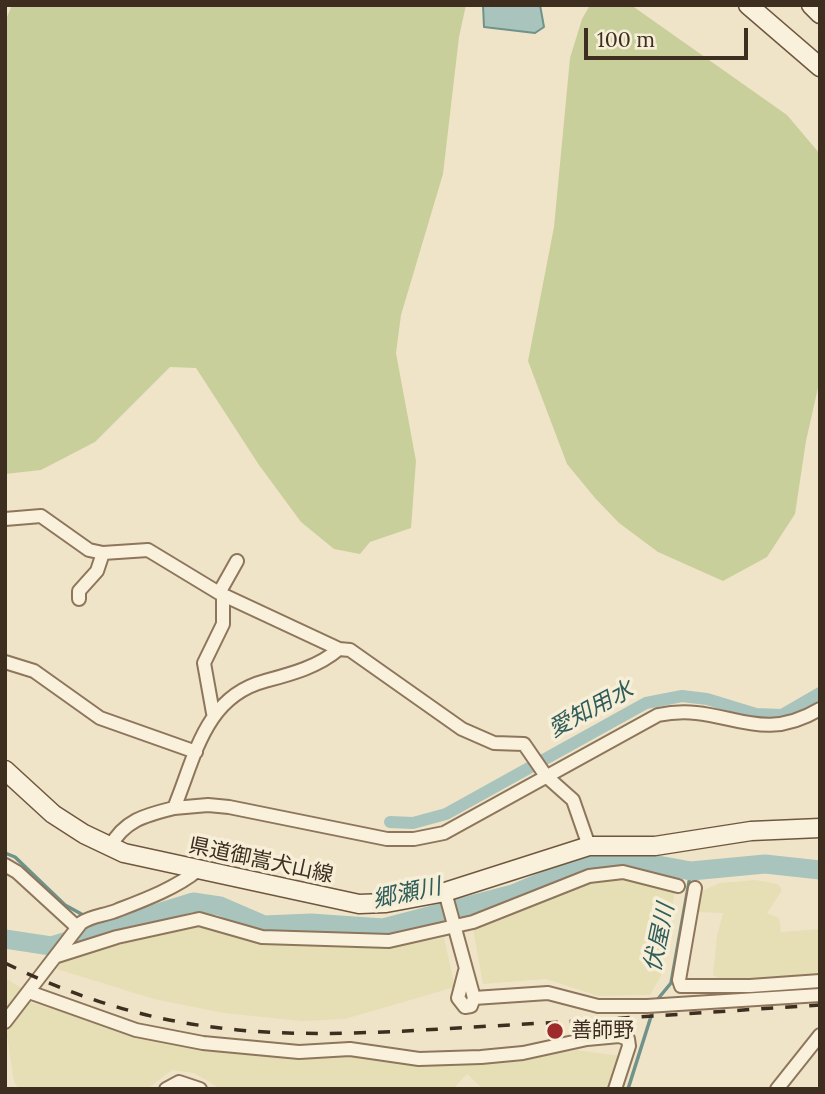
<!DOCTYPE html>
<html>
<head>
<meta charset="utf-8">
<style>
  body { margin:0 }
  #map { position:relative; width:825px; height:1094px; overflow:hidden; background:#f0e4c8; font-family:Lora,serif }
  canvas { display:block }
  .frame { position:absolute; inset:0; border:7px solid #3d2e20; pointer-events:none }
  .scale { position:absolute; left:584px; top:28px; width:164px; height:32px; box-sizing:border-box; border:4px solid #3d2e20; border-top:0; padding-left:9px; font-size:21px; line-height:24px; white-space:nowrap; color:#3d2e20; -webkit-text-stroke:5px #f7eed8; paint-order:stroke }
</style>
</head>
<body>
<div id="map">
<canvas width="825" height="1094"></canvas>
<div class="frame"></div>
<div class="scale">100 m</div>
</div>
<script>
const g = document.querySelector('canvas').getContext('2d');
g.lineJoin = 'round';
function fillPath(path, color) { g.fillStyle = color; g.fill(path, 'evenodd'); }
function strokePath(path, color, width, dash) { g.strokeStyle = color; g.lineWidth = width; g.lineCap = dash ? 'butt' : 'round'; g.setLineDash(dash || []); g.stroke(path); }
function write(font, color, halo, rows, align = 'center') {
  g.font = font + ' Lora,"Noto Sans JP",serif'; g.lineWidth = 7; g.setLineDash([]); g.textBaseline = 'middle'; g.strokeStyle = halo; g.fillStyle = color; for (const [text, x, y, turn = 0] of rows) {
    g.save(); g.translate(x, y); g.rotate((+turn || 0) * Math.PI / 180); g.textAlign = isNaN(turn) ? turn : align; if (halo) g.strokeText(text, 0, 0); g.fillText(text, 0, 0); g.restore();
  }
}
const farmland = new Path2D(`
  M621 877 675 890 661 976 650 995 598 996 546 979 483 984 473 929 588 883Z
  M755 880 778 884 782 890 767 913 779 918 781 932 820 929V978L722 982 713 975 717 936 723 913 698 912 700 892 720 883Z
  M201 923 263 943 386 948 444 938 455 987 345 1019 302 1021 224 1013 154 999 57 969 62 960Z
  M5 978 23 989 5 1011Z
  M29 1002 177 1045 292 1057 362 1055 447 1065 526 1059 576 1050 620 1056 607 1089H483L467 1074 453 1089H221L194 1073 172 1070 147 1089H19L14 1082 7 1035 8 1029Z`);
const green = new Path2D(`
  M12 5H466L459 37 443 174 401 315 396 353 416 461 411 528 370 542 360 554 334 549 301 522 259 465 196 368 170 367 95 442 41 470 5 474V22Z
  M590 5H631L787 115 820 154V379L806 441 795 514 767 557 723 581 658 552 619 523 595 498 567 464 528 361 554 227 570 58 582 19Z`);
const water = new Path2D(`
  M483 5H540L544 27 535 33 484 27Z`);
const stream = new Path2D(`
  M5 853 15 857 65 905 85 916
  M95 921 102 930
  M657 1000 671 983 691 871
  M628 1089 654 1007`);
const canal = new Path2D(`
  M390 822 413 823 446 814 646 703 682 696 707 699 756 714 782 715 820 693`);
const river = new Path2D(`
  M5 939 51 946 193 902 220 906 264 925 311 923 383 928 513 894 582 865 625 859 691 871 765 864 820 870`);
const minor = new Path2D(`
  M5 519 41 516 89 550 103 553 148 550 219 593 339 649 350 650 462 729 494 743 524 744 546 776 573 800 589 846
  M219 593 237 561
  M79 599V591L97 571 103 553
  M5 662 34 671 100 718 196 752
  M213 713 204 663 223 624V595
  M174 808 208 805 229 807 387 839H414L444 833 658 715C725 701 754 748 820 709
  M110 847C124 820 146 815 174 808 195 758 204 697 265 681 291 674 318 667 339 649
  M5 865 17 872 77 927
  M695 888 679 980 681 986H750L820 981
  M445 892 474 998 471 1006 465 1007 458 998 465 971
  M57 956 117 937 199 919 262 937 389 941 473 922 589 876 623 872 678 886
  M29 992 136 1030 203 1043 299 1052 350 1049 419 1059 481 1057 523 1053 587 1039 619 1036 628 1039 629 1046 615 1089
  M474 998 548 993 598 1006H647L820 995
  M5 1022 81 923C93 915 104 916 118 910 144 900 176 888 198 870
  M166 1089 179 1082 200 1089
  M777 1089 820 1035`);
const secondary = new Path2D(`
  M748 5 820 67
  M811 5 820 14
  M5 770 53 814 84 834 124 853 359 904 386 903 445 892 589 846H655L751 831 820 828`);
const rail = new Path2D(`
  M5 963C179 1048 306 1037 492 1026 601 1020 710 1012 820 1005`);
const markers = [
  [555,1031,9,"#9e2a2b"]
];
const streetNames = [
  ["県道御嵩犬山線",261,861,12]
];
const poiNames = [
  ["善師野",571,1031]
];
const waterNames = [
  ["愛知用水",591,710,-28],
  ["郷瀬川",407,894,-12],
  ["伏屋川",660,938,-78]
];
fillPath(farmland, '#e6deb5');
fillPath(green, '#c9cf9b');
fillPath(water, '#a9c4bc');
strokePath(water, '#6f938a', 2);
strokePath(stream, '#6f938a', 3.5);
strokePath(canal, '#a9c4bc', 12);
strokePath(river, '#a9c4bc', 19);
strokePath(minor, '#8d765c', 16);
strokePath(secondary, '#6f573f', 21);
strokePath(minor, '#faf1dc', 12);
strokePath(secondary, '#faf1dc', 18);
strokePath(rail, '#3d2e20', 3.5, [12, 12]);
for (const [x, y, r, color] of markers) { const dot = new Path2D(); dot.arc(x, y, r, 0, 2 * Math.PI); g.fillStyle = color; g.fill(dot); strokePath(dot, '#f7eed8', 2.5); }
write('21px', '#3d2e20', '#f7eed8', streetNames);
write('21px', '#3d2e20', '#f7eed8', poiNames, 'left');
write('italic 23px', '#2f5d5a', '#f7eed8', waterNames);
</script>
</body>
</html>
